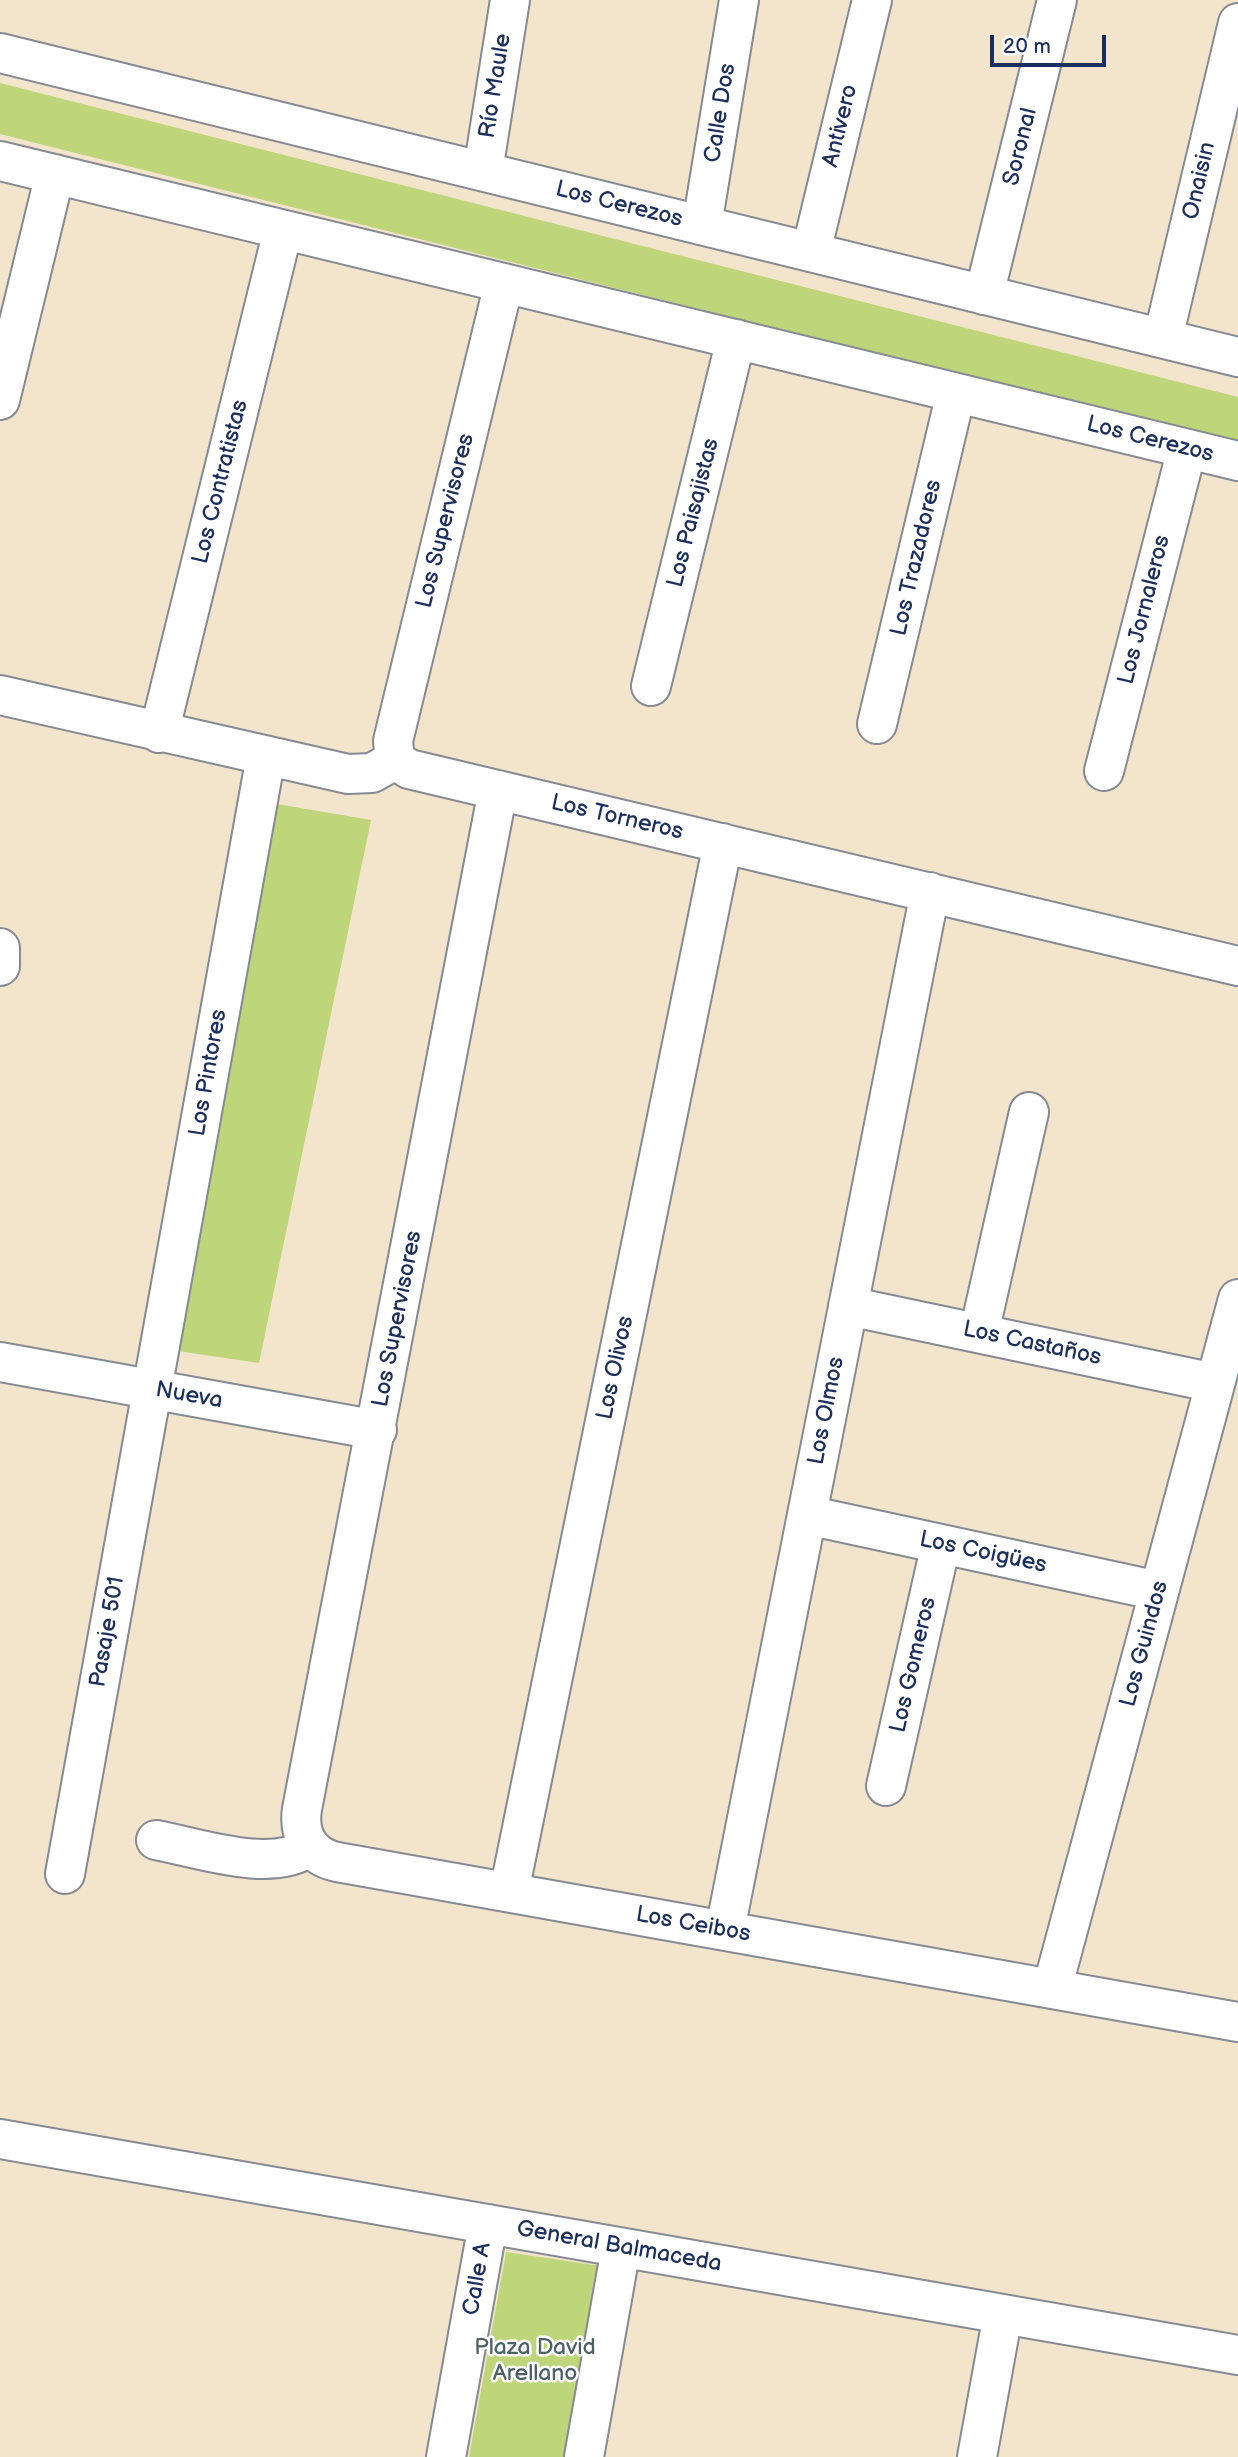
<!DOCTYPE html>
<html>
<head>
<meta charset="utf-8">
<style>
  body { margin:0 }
  #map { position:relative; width:1238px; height:2457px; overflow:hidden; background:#f2e5cb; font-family:"Balsamiq Sans",sans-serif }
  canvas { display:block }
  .scale { position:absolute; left:990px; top:35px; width:116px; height:32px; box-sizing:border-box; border:4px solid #1b2f5e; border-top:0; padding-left:9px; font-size:21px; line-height:24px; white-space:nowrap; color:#1b2f5e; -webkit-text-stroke:5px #fff; paint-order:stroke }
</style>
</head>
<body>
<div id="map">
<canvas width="1238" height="2457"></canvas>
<div class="scale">20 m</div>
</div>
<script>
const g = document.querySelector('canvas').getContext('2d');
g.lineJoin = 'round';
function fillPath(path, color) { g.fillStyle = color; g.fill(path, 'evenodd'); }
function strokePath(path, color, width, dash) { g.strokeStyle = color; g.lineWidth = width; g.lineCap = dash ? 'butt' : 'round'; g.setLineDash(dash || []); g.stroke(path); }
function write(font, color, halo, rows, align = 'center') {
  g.font = font + ' "Balsamiq Sans",sans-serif'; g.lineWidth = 5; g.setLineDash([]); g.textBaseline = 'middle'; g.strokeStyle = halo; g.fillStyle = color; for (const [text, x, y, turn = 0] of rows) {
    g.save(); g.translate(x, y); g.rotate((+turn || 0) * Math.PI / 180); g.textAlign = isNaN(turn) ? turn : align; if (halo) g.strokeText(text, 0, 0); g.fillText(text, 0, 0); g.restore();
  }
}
const green = new Path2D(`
  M0 83 1238 397V444L0 134Z
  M277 804 371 820 259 1363 171 1350Z
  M506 2252 601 2266 567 2457H469Z`);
const minor = new Path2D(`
  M0 161 1238 461
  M483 171 510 0
  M702 225 739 0
  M811 252 872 0
  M984 295 1057 0
  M1163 338 1238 23
  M0 400 55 174
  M651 686 736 339
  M0 695 348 774 372 773 395 760
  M877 724 956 393
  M159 733 283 230
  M395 760 409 769 1238 966
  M395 760 393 741 504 283
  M1104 771 1187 449
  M498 790 302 1809C298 1835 310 1856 337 1862L1238 2022
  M0 948V966
  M848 1306 1215 1383
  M979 1333 1029 1112
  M0 1362 377 1430
  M807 1515 1159 1591
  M886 1786 941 1544
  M156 1840C199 1848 272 1874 309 1847
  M65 1874 266 756
  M509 1892 723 843
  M725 1930 930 892
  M1052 1989 1238 1299
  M0 2139 1238 2355
  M446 2457 488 2224
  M584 2457 621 2248
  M977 2457 1003 2314`);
const tertiary = new Path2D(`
  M0 53 1238 357`);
const streetNames = [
  ["Río Maule",496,86,-81],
  ["Calle Dos",721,113,-81],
  ["Antivero",841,126,-76],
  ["Soronal",1021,147,-76],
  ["Onaisin",1200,181,-77],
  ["Los Cerezos",619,205,14],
  ["Los Cerezos",1150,440,14],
  ["Los Contratistas",221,482,-76],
  ["Los Paisajistas",694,513,-76],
  ["Los Supervisores",446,521,-76],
  ["Los Trazadores",917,558,-77],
  ["Los Jornaleros",1145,610,-76],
  ["Los Torneros",617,818,13],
  ["Los Pintores",209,1073,-80],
  ["Los Supervisores",398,1319,-79],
  ["Los Castaños",1032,1344,12],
  ["Los Olivos",616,1368,-78],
  ["Nueva",189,1396,10],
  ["Los Olmos",827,1411,-79],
  ["Los Coigües",983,1553,12],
  ["Pasaje 501",108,1632,-80],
  ["Los Guindos",1145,1644,-75],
  ["Los Gomeros",914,1665,-77],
  ["Los Ceibos",693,1925,10],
  ["General Balmaceda",619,2247,10],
  ["Calle A",478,2279,-80]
];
const parkNames = [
  ["Plaza David",535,2348],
  ["Arellano",535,2374]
];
fillPath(green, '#bed57a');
strokePath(minor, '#868a94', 42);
strokePath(tertiary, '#868a94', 42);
strokePath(minor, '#fff', 38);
strokePath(tertiary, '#fff', 38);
write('23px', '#1b2f5e', '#fff', streetNames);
write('23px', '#4c6166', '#fff', parkNames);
</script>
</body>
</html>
